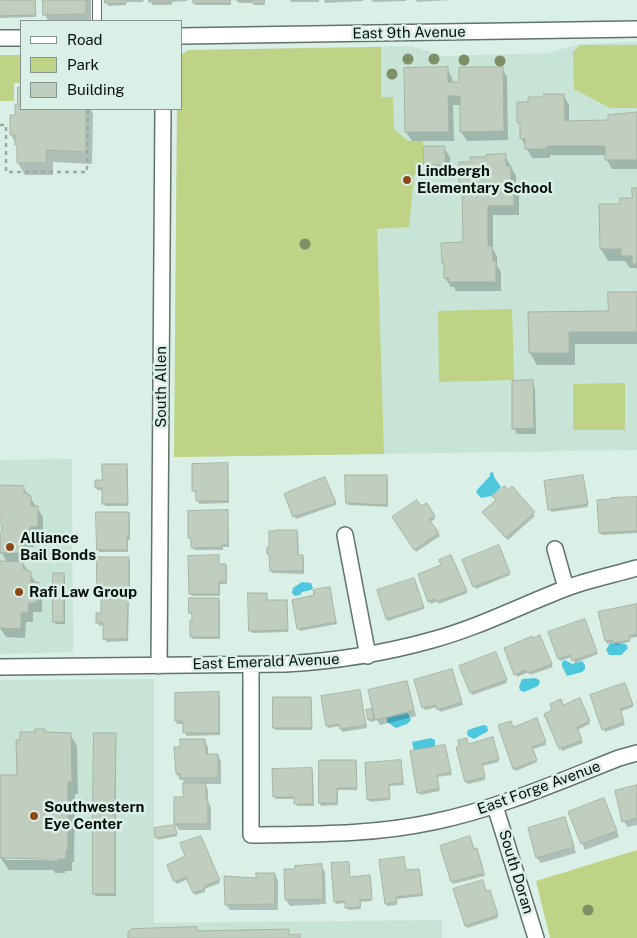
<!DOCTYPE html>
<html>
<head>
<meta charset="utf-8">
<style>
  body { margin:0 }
  #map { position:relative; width:637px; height:938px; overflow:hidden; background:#daefe5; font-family:"Public Sans",sans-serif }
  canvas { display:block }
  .legend { position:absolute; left:20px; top:20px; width:162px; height:90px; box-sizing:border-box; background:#daefe5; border:1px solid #86968f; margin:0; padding:6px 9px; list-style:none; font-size:15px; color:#09100d }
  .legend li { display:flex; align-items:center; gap:10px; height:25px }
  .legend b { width:25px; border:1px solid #86968f }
</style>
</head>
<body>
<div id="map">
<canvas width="637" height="938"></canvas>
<ul class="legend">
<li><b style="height:6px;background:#fff"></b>Road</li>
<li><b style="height:14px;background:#bed386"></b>Park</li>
<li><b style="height:14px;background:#c0cebf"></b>Building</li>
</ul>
</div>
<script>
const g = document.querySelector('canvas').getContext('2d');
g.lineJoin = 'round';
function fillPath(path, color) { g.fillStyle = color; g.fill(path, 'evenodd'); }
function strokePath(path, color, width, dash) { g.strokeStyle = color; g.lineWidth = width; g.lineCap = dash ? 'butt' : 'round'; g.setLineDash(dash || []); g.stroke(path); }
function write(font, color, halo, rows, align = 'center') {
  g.font = font + ' "Public Sans",sans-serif'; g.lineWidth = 5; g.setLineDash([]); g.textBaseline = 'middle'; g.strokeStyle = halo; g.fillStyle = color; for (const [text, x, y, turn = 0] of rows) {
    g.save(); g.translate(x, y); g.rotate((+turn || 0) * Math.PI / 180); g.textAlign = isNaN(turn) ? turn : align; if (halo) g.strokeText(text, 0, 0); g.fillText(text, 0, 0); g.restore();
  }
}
const built = new Path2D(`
  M637 42V450L174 457 177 109H181L182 54 188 50 411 46 443 56 548 53 580 44Z
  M72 459 73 652 0 654V460Z
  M154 679V923L442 920V938H0V680Z`);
const green = new Path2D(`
  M580 45H637V108H610L574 89 573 52Z
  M381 47V97H393L394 129 408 141H423V168L414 176 409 227 377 229 384 454 174 457 177 109H181V55L188 50Z
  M0 55H21V83H14V101H0Z
  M512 309 514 380 439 382 438 311Z
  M625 383V430H573V384Z
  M637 850V938H550L536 881Z`);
const water = new Path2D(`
  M493 472 494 477 501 487 491 496 481 498 476 492 477 490 490 476V473Z
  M302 582 311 583 313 588 311 590 302 592 300 595 295 596 292 593 293 588Z
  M610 643 626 644 628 648 621 655H609L606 650Z
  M565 660 572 664 582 661 585 665V669L582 672 567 676 562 666V662Z
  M536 678 540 681 538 686 524 692 520 690 519 687 522 679Z
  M408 713 411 720 407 724 396 728 387 722V718Z
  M483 725 487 726 488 731 474 739 468 736 467 733 468 730Z
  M431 738 435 740V747L414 751 412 742Z`);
const shadow = new Path2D(`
  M0 0H36V17L0 18Z
  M44 0H91V21H48L45 15Z
  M106 0H143L144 2H126V5L108 6Z
  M151 0H187V1L172 2V5H152Z
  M194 0H231V5H195Z
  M237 0H265V5H254L253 3H239Z
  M282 0H319V2H291L290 0Z
  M324 0H363V1L325 3Z
  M372 0H406V1L373 2Z
  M416 0H450L417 2Z
  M447 68 452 78 453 83H461L502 68 507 77 508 140 467 141 461 132V105H453L454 141H412L406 132 405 70Z
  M19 89H21V109H90L93 113 92 164 53 162V175H25L18 163V148L11 134 19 106Z
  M563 95 569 105V122L610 121 637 114V169H612L607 160 606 155H550V158H532L521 138V127L519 122 530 103Z
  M444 148 450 157V174H431L425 165Z
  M505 156 516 176V186L519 191V215H493V249L497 257V266L501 272V291H456L454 287H451L445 278V267L443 263 464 243 463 187 461 182 472 163Z
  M637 189V270L636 268H630L625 261H608L601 249 622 205 633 199Z
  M637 293V344H575V365H537L530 353 529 314 609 312Z
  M532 382 535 388 536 434H517L514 428Z
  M126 465 128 468V506H105L103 490H98L96 488Z
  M227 465 228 467 229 503 199 504 197 493H195L194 491Z
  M386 476 388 478V507L348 505 347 502Z
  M583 476 588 507 551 512 545 482Z
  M326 481 336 505 296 519 294 516Z
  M23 487 43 517V536H34V547H26V562H22L42 592V612H33V622H26L25 638 6 637 0 628 7 562 1 552Z
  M512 488 535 516 508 540 485 515 497 501 495 499Z
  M637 500V533L602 535 600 532Z
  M426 505 435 519 430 522 440 536 416 552 393 517 421 508Z
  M227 511 228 514 229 547H223V550H194L190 538Z
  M128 513 130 515V540H128V552H99L98 549Z
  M297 531 298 534 299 556H302L304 559V574L272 573 268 548Z
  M500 549 510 575 476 589 474 586Z
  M218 557 219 565H225L227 567V584H220V596H192L190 594Z
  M128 558 130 561V598H100L98 595Z
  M452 559 467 593 439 604 437 601 431 604 429 601 442 566Z
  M64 574 65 576V624H56L54 622Z
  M415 582 424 609 388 621 387 619Z
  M329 588 337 624 300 631 298 628 315 596Z
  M266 595 267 601H286L287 604 288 632 252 633 250 630Z
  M218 599 220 602V639H193L191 636 193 622 191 613V600Z
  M128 601 129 603 128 641 106 642 104 625 99 626 97 614H103Z
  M637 610V637L630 638V642L616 645 614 642 607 644 599 613Z
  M586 623 598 654 575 663 572 657 560 661 549 633Z
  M541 639 553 667 530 675 529 672 517 677 505 648Z
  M497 656 507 683 472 695 461 667Z
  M453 673 463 705 440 712 438 707 425 710 424 708Z
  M406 682 409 688 416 716 380 725 374 716 375 721 371 722 369 720 371 710 375 717Z
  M626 687 633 707 620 712 625 725 605 732 592 696Z
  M360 692 367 728 342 732 340 726 328 728 327 725Z
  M218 693 220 696V735L186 736 185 724H177L176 721V694Z
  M310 698 312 701V730H275L274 728Z
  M581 702 590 724 577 730 583 743 562 751 545 714 563 706Z
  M538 722 546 745 533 749 537 762 516 771 514 768 513 728Z
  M45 730 46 733 70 734 77 746 78 794H75L74 862H72V871H65V873H55L53 870H9L0 857V776H18L36 733ZM5 857H52V860H5Z
  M115 735 116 737V806H96L95 803Z
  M205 741 208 747V755H218L221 761V784H205L208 790V802L211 807V830H179L175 824 184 798V783L183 780H180L177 774Z
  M494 741 499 762 482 766 485 780 468 784 466 782 468 745Z
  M445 746 452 775 437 777 440 791 420 795 419 792Z
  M356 761 357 764V790H338V805L321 806 320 803Z
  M400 762 404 785 389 786 390 800 370 802 369 800Z
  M311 769 313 772 314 806H297L295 799H276L274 797Z
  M637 787V825L627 827 624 821Z
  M607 806 619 837 585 850 570 813Z
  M115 813 116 815V896H96L94 894Z
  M564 819 568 825 576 853 541 863 537 858Z
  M175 826 177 836 158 840 157 838Z
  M202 841 220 883 205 889V892L195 895 188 879 177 884 175 881 187 857Z
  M441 847 474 850 478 852 485 876 453 884Z
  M403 858 406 872 418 870 420 872 423 896 397 899V905L387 906 386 903Z
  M348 863 350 878 369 876 371 879 372 901 361 902V909L348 910 346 903 336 904 335 902Z
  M322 866 325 872 326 904 290 906 286 900 285 870Z
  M274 874 278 880V910H230L226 904 257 879Z
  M484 884 486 892 491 894 498 918 467 928 466 925Z`);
const building = new Path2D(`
  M0 0H35L36 15 0 16Z
  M43 0H86V14L43 15Z
  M105 0H127L126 3H105Z
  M149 0H171V2H149Z
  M193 0H230V3H193Z
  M236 0H264V3H252V1Z
  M448 67V82H459V67H503L504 131 460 132V96H448L449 132H405L404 68Z
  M18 87H21V109H86V152L46 150 47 163H17V145H15V135H10V115H15V105H17Z
  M544 94H564L565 121 608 120V115L637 112V160H605V146H546V149H525V139H520V123L517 122V102H528V97H544Z
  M424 146H445V165H424Z
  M506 154V166H511V181H514V206H488V246H492L493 261H496V282H449V278H444V263H442L441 243 463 242 462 183H459V162H470V157H486V155Z
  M632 188H637V264H632V256H621V249H600L599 204H620V198H632Z
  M608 292H637V332H569V353H529L528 312 608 311Z
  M533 380 534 428 512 429V381Z
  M228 463V501H196V491H192V464Z
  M102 464H127L128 504H102V488H95V480H102Z
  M345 475H387V505L346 503Z
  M583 475 588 504 548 510 544 481Z
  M325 477 336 503 293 517 284 494Z
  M0 485 24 486V493H28V495L31 496V506H38V527H30L29 538H22L21 553H0V534L2 532V525L0 523Z
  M505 486 508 490 512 486 535 512 506 538 482 512 496 500 492 496Z
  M637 497V531L599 533 597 500 611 499V498Z
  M417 500 421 506 427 503 435 516 429 519 439 533 414 550 392 517Z
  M228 510V545H222V547L191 548V538H188V511Z
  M96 512H129V537H127V550H97Z
  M276 530H297L298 555H303V571H270L269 554H267V547H269V531H276Z
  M499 545 510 573 473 587 462 560Z
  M219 555V564H226V582H219V594H189L188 556Z
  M451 555 467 591 436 602 435 599 428 602 418 574 441 565 439 560Z
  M97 557H129V595L97 596Z
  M0 561 23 562V569H27V571H31V582H38L37 603H29L28 613H21V629L0 628Z
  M53 573H64V622H53Z
  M414 578 424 607 386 619 377 590Z
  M330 587 336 622 297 629 292 600 314 595 313 590Z
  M248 593H267V600H287L288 630 249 631Z
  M189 598H219V637H190V620H192V613H189Z
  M128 599 127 639H103V623H96V613H101V600Z
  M637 604V634L629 636 630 640 613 643V640L605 641 598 612Z
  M585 619 597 652 572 661 570 655 558 659 548 632Z
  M540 635 552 664 528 673 526 670 514 675 504 648 532 636 533 638Z
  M496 652 507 680 470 693 459 666Z
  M452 669 462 702 437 710 436 705 422 708 414 680Z
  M407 681 414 710 375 720 368 690Z
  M625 683 633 705 620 709 624 722 602 730 590 695Z
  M360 690 366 725 340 729 339 724 326 726 321 696Z
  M219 692V733H183V721H175V693Z
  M273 697H311L312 728H273Z
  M580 698 590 721 577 727 582 740 559 749 544 714 552 710 550 704 561 699 563 705Z
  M372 709 374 719 368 720 366 710Z
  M537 718 546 742 532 747 537 760 513 769 498 725 511 721 513 727Z
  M35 729H45V732L71 733 72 782H68V850H66V859H58V861H46V859L1 858 0 856V775H17L16 740H20V732H35Z
  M94 733H116L115 803H93Z
  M493 737 499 759 482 764 485 777 465 782 456 747 459 746 458 740 467 738 468 744Z
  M180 739H205L206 754H218V778H180V774H176L174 747H180Z
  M445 745 451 772 437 775 439 788 417 793 410 751Z
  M319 760H356L357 788H337V803H319Z
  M401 760 403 783 389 784 390 798 367 800 365 763Z
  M312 768 313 804H294V797H273L272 769Z
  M183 783H206V799H208V824H174V797H183Z
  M637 785V818L622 822 615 791Z
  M604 798 617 831 581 844 568 812Z
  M93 811H115V894H93Z
  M565 817 574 847 536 858 528 828Z
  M175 825 177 834 155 838 154 828Z
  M201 836 220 880 204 886 205 889 193 893 186 877 174 882 167 865 185 856 180 843Z
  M470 836 474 849 477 848 484 873 451 882 440 846Z
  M404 857 406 870 419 869 422 894 396 897 397 902 385 904 379 860Z
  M349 862 350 877 370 875 372 899 360 900V907L345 908V901L334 902 331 863Z
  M322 864 323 899 285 900 284 869H295V866Z
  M256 873H275V904L225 905 224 876 256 878Z
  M483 880 486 891 490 890 498 915 465 926 453 889Z
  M197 927V931L289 929V935L300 934V938H128V932L131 929Z`);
const path = new Path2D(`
  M0 125H6V172H87L88 109`);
const lane = new Path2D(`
  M97 0V21`);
const street = new Path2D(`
  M181 36 637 29
  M0 38H21
  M345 535 368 656
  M555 549 566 588
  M159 666 163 109
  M251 666V835C312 834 373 835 433 822 497 809 558 782 619 758L637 753
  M0 667 285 664C337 661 382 654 432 640 477 628 520 606 564 589 587 580 613 575 637 568
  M495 806 536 938`);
const trees = [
  [408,59],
  [434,59],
  [464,60],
  [500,61],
  [392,74],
  [305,244],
  [588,910]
];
const markers = [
  [407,180,5,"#8b4916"],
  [10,547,5,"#8b4916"],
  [19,592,5,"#8b4916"],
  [34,816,5,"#8b4916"]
];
const streetNames = [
  ["East 9th Avenue",409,33,-1],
  ["South Allen",161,387,-90],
  ["East Emerald Avenue",266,662,-2],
  ["East Forge Avenue",539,788,-20],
  ["South Doran",516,872,73]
];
const poiNames = [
  ["Lindbergh",417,171],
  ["Elementary School",417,188],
  ["Alliance",20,538],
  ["Bail Bonds",20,555],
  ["Rafi Law Group",29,592],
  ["Southwestern",44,807],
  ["Eye Center",44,824]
];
fillPath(built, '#c7e4d7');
fillPath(green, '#bed386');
fillPath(water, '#4dc7de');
fillPath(shadow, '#0003');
fillPath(building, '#c0cebf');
strokePath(building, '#a7b4a6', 1);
strokePath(lane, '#61736b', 10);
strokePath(street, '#61736b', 18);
strokePath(path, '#9baba3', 2.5, [4, 4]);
strokePath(lane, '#fff', 8);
strokePath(street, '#fff', 15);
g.fillStyle = '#7e8f67';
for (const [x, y] of trees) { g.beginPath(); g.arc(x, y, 5.5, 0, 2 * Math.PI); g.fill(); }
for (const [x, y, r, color] of markers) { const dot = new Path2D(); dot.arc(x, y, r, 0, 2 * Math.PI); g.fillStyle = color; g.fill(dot); strokePath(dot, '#daefe5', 2); }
write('15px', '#09100d', '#daefe5', streetNames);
write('bold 15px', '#09100d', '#daefe5', poiNames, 'left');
</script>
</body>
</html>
